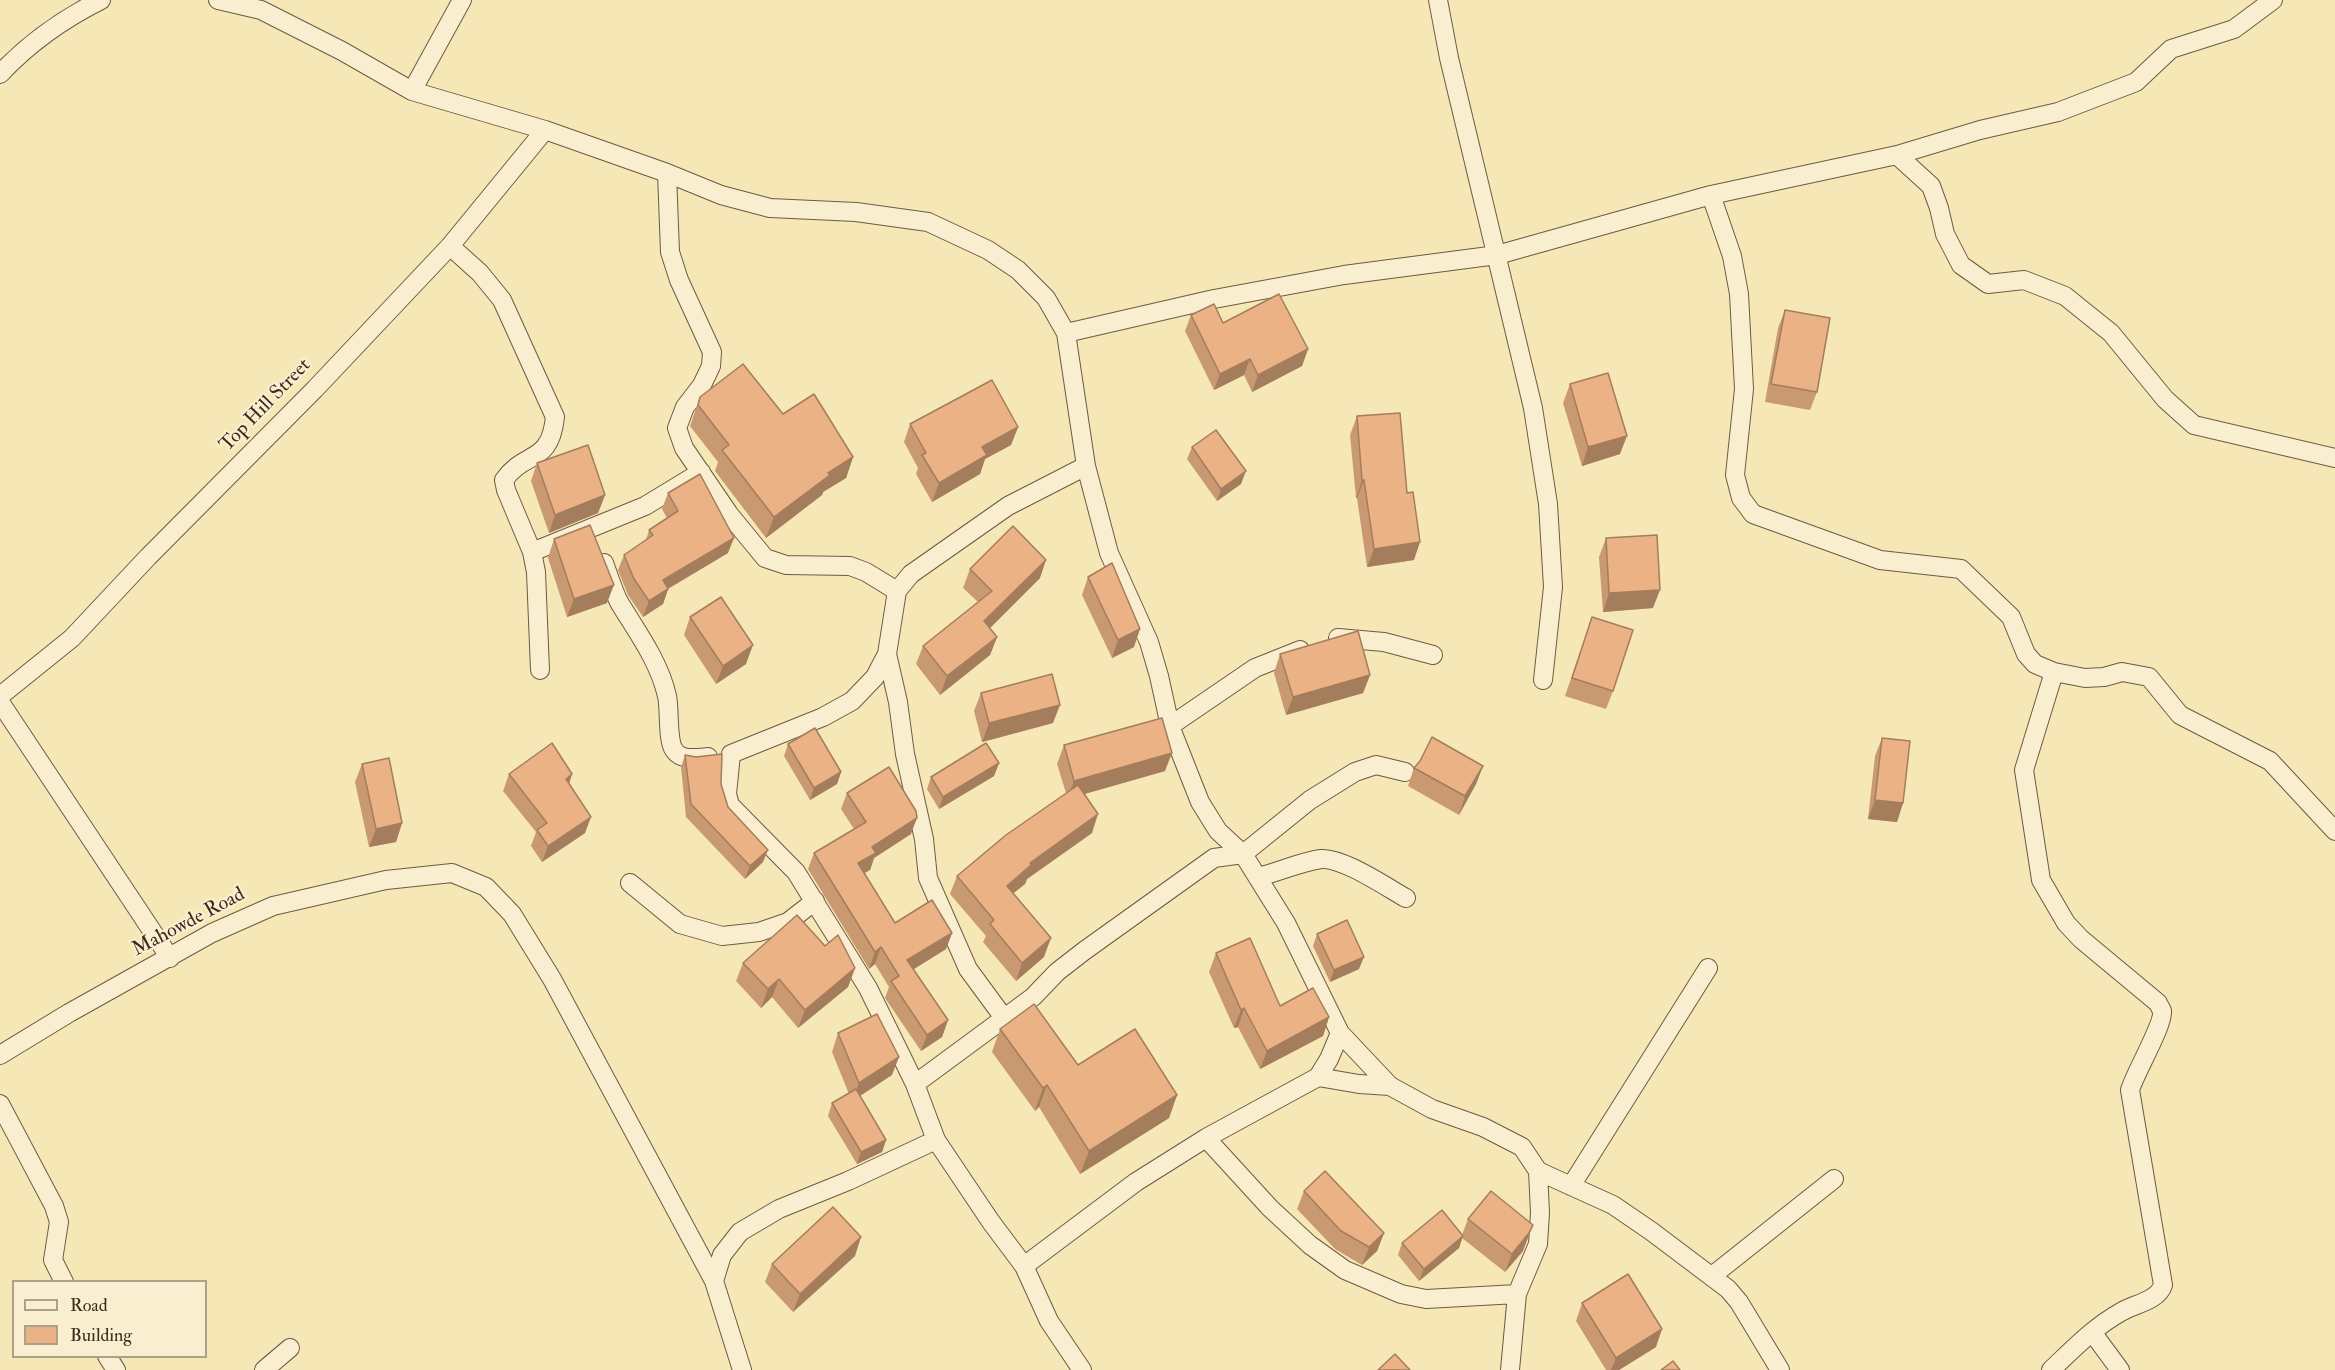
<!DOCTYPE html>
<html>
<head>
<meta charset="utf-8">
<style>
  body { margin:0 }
  #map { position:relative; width:2335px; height:1370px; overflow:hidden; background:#f6e7b6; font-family:"IM FELL Double Pica",serif }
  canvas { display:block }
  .legend { position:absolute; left:12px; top:1280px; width:195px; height:78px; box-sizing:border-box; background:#f9efd0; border:2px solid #afa188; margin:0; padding:8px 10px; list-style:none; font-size:18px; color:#3f2b1b }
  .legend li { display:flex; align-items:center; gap:12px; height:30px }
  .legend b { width:30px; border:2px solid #afa188 }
</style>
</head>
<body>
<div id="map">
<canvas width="2335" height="1370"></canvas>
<ul class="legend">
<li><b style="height:8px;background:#f9efd0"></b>Road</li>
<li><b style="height:16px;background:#eab285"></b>Building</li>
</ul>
</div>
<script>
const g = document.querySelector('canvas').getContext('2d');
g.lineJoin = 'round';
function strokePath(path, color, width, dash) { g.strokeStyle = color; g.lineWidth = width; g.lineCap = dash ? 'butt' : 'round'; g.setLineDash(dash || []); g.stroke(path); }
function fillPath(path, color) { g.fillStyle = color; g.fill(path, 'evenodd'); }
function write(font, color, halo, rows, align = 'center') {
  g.font = font + ' "IM FELL Double Pica",serif'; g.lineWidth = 4.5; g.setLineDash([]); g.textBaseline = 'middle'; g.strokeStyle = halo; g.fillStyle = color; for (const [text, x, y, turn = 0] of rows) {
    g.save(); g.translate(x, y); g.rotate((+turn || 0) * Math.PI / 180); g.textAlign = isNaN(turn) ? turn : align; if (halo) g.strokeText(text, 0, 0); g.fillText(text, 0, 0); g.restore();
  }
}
const street = new Path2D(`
  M218 0 261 10 342 51 412 91 545 130 667 173 721 195 770 208 856 212 928 222 988 250 1018 270 1046 298 1066 333 1086 466 1008 506 911 574 897 591 887 654 875 677 852 701 823 717 731 754 727 794 730 805 796 872 868 988 915 1084
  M1438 0 1449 58 1533 408 1548 504 1553 587 1543 680
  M0 74C29 43 63 19 101 0
  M412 91 462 0
  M1897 155 1931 186 1939 208 1945 234 1961 265 1988 284 2024 280 2065 296 2111 333 2165 399 2194 425 2335 458
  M667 173 670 252 679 280 712 352 711 366 702 385 685 407 677 428 684 448 729 514 765 558 786 565 850 566 866 572 897 591
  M1711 195 1732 256 1739 294 1744 389 1735 475 1741 498 1753 514 1880 560 1961 569 2011 617 2026 654 2035 664 2054 672 2085 678 2104 677 2122 672 2149 677 2180 715 2270 761 2335 831
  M450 246 480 273 502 300 555 417C550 465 525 450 504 480L506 490 532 552 536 572 540 670
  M1066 333 1214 299 1344 275 1497 255 1711 195 1897 155 1980 130 2058 112 2136 82 2171 49 2234 29 2273 0
  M1086 466 1109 553 1149 642 1159 676 1170 726 1200 802 1218 831 1243 854 1286 923 1340 1033 1390 1086 1432 1109 1483 1127 1522 1147 1538 1171 1540 1213 1538 1244 1517 1294 1510 1370
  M532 552 645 506 701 472
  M604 563C609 576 613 590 619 602 637 632 659 661 667 696 670 709 667 740 674 750 681 761 697 758 708 757
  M1338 638 1384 642 1433 655
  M887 654 898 702 905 754 924 839 928 878 968 969 1004 1018
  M0 696 72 638 148 557 315 389 450 246 545 130
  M0 702 170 958
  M1170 726 1255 668 1300 650
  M1258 877C1279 872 1300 862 1321 859 1342 857 1386 887 1406 898
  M630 883 680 924 722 936 759 932 788 922 815 901
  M0 1055 69 1013 212 933 273 906 386 880 452 873 486 887 512 914 552 979 714 1281
  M1318 1077 1359 1084 1390 1086
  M0 1104 54 1206 59 1222 53 1260 64 1282
  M1206 1138 1270 1208 1310 1245 1345 1270 1401 1294 1426 1299 1517 1294
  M1538 1171 1613 1205 1651 1231 1728 1289 1739 1302 1780 1370
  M1571 1186 1708 968
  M1024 1266 991 1222 936 1140 915 1084 1033 997 1057 972 1084 951 1214 858 1243 854 1310 800 1355 772 1376 765 1405 772
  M1712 1276 1834 1179
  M2092 1332 2120 1370
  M107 1356 116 1370
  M264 1370 290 1348
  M742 1370 714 1281 722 1255 740 1232 779 1209 848 1181 936 1140
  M1082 1370 1049 1321 1024 1266 1136 1182 1206 1138 1318 1077 1329 1059 1340 1033
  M2051 1370C2073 1349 2094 1327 2121 1312 2134 1304 2158 1301 2163 1285L2130 1090C2135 1073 2164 1024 2162 1011 2161 1008 2159 1006 2158 1003L2081 939 2066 923 2041 880 2024 770 2054 672`);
const wall = new Path2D(`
  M1785 310 1817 392 1810 410 1765 402 1778 328Z
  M1191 315 1223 323 1308 349 1302 366 1252 392 1244 375 1214 390 1185 331Z
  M1570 384 1620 454 1582 466 1563 403Z
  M700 397 783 414 853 457 846 478 823 492 822 495 766 538 715 471 718 462 690 426Z
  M1357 416 1407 493 1414 560 1367 567 1357 498H1356L1350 435Z
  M910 424 1018 427 1011 445 985 459 980 474 932 502 916 474 918 468 904 442Z
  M1192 447 1241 484 1217 501 1187 459Z
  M537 463 605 495 598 513 549 533 531 481Z
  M668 493 728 553 668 589 663 604 643 617 628 595 618 570 624 555 646 540 649 530 667 518 662 509Z
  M1606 538 1653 608 1603 612 1599 557Z
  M554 539 607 603 567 617 548 558Z
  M970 569 1040 578 990 628 997 637 990 655 940 695 916 664 923 646 978 602 963 588Z
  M1088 577 1134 647 1112 658 1082 595Z
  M690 617 746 664 716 684 684 635Z
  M1592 617 1613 691 1606 709 1565 696Z
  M1280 654 1370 675 1363 693 1286 715 1274 673Z
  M981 693 1053 723 982 742 974 711Z
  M1882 738 1903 803 1897 822 1868 819 1875 756Z
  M788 744 841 772 837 784 810 800 784 756Z
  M1064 745 1165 771 1084 794 1092 833 1027 879 1025 884 1013 893 1044 957 1016 981 983 942 986 936 950 894 957 876 1066 793 1057 764Z
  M685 755 721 784 728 807 763 862 745 879 686 817 681 767Z
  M999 763 994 776 939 809 927 789 931 777Z
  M362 764 402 823 396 842 369 847 355 782Z
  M1483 766 1476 784 1459 815 1408 786 1414 768Z
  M509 774 569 784 585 833 542 862 531 846 536 832 503 791Z
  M847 793 911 834 874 858 870 870 864 873 895 923 952 933 946 949 914 969 948 1020 942 1037 921 1051 885 998 889 987 875 964 869 969 808 869 814 853 854 829 841 809Z
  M1317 934 1359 969 1330 982 1313 946Z
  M825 946 855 968 848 987 798 1028 772 997 761 1008 736 981 743 963Z
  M1216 953 1280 1006 1329 1017 1323 1036 1260 1069 1238 1027 1234 1028 1209 972Z
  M1000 1029 1078 1065 1177 1095 1169 1118 1080 1174 1039 1107 1035 1111 992 1052Z
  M838 1033 892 1075 860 1096 886 1140 882 1152 857 1164 828 1116 832 1103 849 1094 832 1052Z
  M1304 1191 1384 1233 1377 1251 1362 1265 1335 1249 1297 1209Z
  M1468 1219 1523 1251 1505 1272 1462 1238 1459 1248 1419 1281 1398 1255 1402 1243 1462 1235Z
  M855 1256 793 1312 765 1282 772 1264Z
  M1582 1303 1656 1347 1619 1370H1606L1576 1321Z`);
const shadedWall = new Path2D(`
  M1308 349 1302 366 1252 392 1258 375Z
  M1250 359 1244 375 1214 390 1220 374Z
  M1018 427 1011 445 985 459 980 474 932 502 939 483 982 447Z
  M1627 436 1620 454 1582 466 1588 447Z
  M853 457 846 478 823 492 822 495 766 538 774 517 828 473Z
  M1246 471 1241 484 1217 501 1221 489Z
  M1362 480H1364L1357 498H1356Z
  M605 495 598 513 549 533 555 515Z
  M734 538 728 553 657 595 663 580Z
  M1420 542 1414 560 1367 567 1374 549Z
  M1046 560 1040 578 978 640 984 621Z
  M614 585 607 603 567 617 574 599Z
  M668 589 663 604 643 617 649 601Z
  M1660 590 1653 608 1603 612 1609 593Z
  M1140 629 1134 647 1112 658 1118 640Z
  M997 637 990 655 940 695 947 676Z
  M753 645 746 664 716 684 723 666Z
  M1370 675 1363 693 1286 715 1293 697Z
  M1060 705 1053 723 982 742 989 723Z
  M1172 753 1165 771 1067 799 1074 781Z
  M999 763 994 776 939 809 943 797Z
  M1483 766 1476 784 1459 815 1465 796Z
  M841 772 837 784 810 800 814 788Z
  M572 774 567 791 566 779Z
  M1875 800 1903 803 1897 822 1868 819Z
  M1098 814 1092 833 1027 879 1025 884 1000 904 1007 886 1030 863Z
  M591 817 585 833 542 862 548 846Z
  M917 818 911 834 874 858 870 870 852 880 858 863 872 847Z
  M402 823 396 842 369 847 376 829Z
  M768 850 763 862 745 879 750 866Z
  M952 933 946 949 901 977 907 960Z
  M1051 938 1044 957 1016 981 1022 963Z
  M881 947 875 964 869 969 875 952Z
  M1364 957 1359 969 1330 982 1334 970Z
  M855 968 848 987 798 1028 805 1010Z
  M779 979 772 997 761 1008 768 989Z
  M1244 1008 1238 1027 1234 1028 1241 1010Z
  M1329 1017 1323 1036 1260 1069 1267 1051Z
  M948 1020 942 1037 921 1051 927 1035Z
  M899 1057 892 1075 852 1101 859 1083Z
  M1047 1085 1039 1107 1035 1111 1043 1088Z
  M1177 1095 1169 1118 1080 1174 1089 1151Z
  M886 1140 882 1152 857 1164 861 1152Z
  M1533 1225 1523 1251 1505 1272 1512 1254Z
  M1384 1233 1377 1251 1362 1265 1369 1247Z
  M1463 1236 1459 1248 1419 1281 1424 1269Z
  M861 1237 855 1256 793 1312 800 1294Z
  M1662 1329 1656 1347 1619 1370H1611L1616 1358Z`);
const building = new Path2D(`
  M1279 294 1308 349 1258 375 1250 359 1220 374 1191 315 1214 304 1223 323Z
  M1785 310 1830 318 1817 392 1771 384Z
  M743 364 783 414 814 394 853 457 828 473 830 475 774 517 722 450 729 445 698 405 700 397Z
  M1608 373 1627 436 1588 447 1570 384Z
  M992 380 1018 427 982 447 987 455 939 483 922 455 926 453 910 424Z
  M1400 413 1407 493 1413 492 1420 542 1374 549 1364 480H1362L1357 416Z
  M1216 430 1246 471 1221 489 1192 447Z
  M588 445 605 495 555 515 537 463Z
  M700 474 734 538 663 580 668 589 649 601 634 579 624 555 653 535 649 530 678 511 668 493Z
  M590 525 614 585 574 599 554 539Z
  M1013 526 1046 560 984 621 997 637 947 676 923 646 992 591 970 569Z
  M1657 535 1660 590 1609 593 1606 538Z
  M1112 563 1140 629 1118 640 1088 577Z
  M721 597 753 645 723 666 690 617Z
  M1592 617 1633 630 1613 691 1572 678Z
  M1358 631 1370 675 1293 697 1280 654Z
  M1052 674 1060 705 989 723 981 693Z
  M1162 718 1172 753 1074 781 1064 745Z
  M815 728 841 772 814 788 788 744Z
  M1432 737 1483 766 1465 796 1414 768 1420 761Z
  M1882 738 1910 741 1903 803 1875 800Z
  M552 743 572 774 566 779 591 817 548 846 537 830 547 823 509 774Z
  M986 743 999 763 943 797 931 777Z
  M722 754 721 784 728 807 768 850 750 866 691 804 685 755 696 757Z
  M389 758 402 823 376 829 362 764Z
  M889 767 916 811 917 818 872 847 876 853 858 863 895 923 932 900 952 933 907 960 948 1020 927 1035 891 981 899 976 881 947 875 952 814 853 866 822 847 793Z
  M1078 785 1098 814 1030 863 1031 865 1007 886 1051 938 1022 963 990 924 994 920 957 876 1006 835Z
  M797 915 825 946 838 935 855 968 805 1010 779 979 768 989 743 963Z
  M1347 920 1364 957 1334 970 1317 934Z
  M1250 938 1280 1006 1313 988 1329 1017 1267 1051 1244 1008 1241 1010 1216 953Z
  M1034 1004 1078 1065 1135 1029 1177 1095 1089 1151 1047 1085 1043 1088 1000 1029Z
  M877 1014 899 1057 859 1083 838 1033Z
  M856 1089 886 1140 861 1152 832 1103Z
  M1325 1171 1384 1233 1369 1247 1341 1231 1304 1191Z
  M1491 1191 1533 1225 1529 1233 1512 1254 1468 1219Z
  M833 1207 861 1237 800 1294 772 1264Z
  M1442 1210 1463 1236 1424 1269 1402 1243Z
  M1628 1274 1662 1329 1616 1358 1582 1303Z
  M1395 1354 1410 1370H1378Z
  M1673 1361 1680 1370H1661Z`);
const streetNames = [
  ["Top Hill Street",266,406,-46],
  ["Mahowde Road",189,923,-28]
];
strokePath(street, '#6d5a42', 20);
strokePath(street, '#f9efd0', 18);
fillPath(wall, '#c99972');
fillPath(shadedWall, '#a47d5d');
fillPath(building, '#eab285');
strokePath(building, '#a47d5d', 1.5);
write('20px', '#3f2b1b', '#f9efd0', streetNames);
</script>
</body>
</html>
